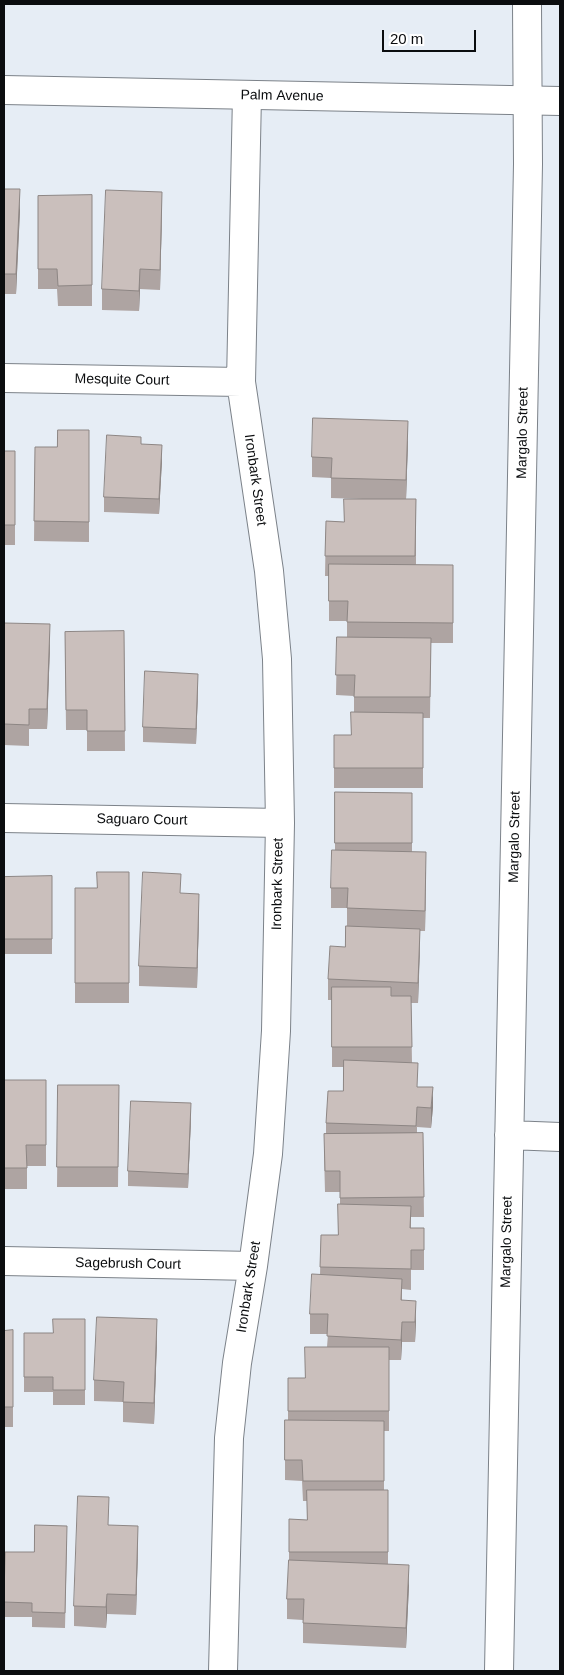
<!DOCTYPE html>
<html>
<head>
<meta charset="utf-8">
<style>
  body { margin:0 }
  #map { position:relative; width:564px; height:1675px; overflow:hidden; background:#e6edf5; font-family:Arial,sans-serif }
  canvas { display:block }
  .frame { position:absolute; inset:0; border:5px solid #0b0d0f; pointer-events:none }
  .scale { position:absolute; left:382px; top:30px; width:94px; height:22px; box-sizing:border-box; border:2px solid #0b0d0f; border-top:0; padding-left:6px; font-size:15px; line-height:18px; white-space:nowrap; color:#0b0d0f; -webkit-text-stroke:4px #fff; paint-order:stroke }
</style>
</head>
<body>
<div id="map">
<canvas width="564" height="1675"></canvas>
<div class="frame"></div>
<div class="scale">20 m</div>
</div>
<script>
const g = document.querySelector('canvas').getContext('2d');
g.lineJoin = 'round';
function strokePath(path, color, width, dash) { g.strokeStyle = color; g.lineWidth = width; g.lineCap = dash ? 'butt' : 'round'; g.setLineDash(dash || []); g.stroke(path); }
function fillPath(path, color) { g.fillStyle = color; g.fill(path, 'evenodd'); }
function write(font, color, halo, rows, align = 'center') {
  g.font = font + ' Arial,sans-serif'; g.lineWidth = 4; g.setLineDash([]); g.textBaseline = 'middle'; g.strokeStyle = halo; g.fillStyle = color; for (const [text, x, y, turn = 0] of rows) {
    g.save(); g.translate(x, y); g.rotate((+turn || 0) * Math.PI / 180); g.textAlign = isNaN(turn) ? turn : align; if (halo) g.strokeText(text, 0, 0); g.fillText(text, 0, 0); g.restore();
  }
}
const minor = new Path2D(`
  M4 378 241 382
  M4 818 280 823
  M509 1135 560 1137
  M4 1261 253 1266
  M223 1671 229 1438 237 1363 253 1266 268 1154 276 1031 280 823 277 659 269 571 241 382 247 95
  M499 1671 528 164 527 4`);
const major = new Path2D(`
  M4 90 560 101`);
const wall = new Path2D(`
  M4 189 20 210 16 294H4Z
  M92 195V306H58L57 289H38V196Z
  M162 212 160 290 140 289 139 311 102 310V289Z
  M89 430V542L34 541 35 447H57Z
  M408 441 406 499H416V565H453V643H431L430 718H423V788H334V735H351L354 712V696L336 695 337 637H347V621H329V576H325L326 521 344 522 362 499 331 498V478L312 477V457Z
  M141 444 162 460 159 514 104 512V497Z
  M4 451H15V545H4Z
  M4 623 50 645 47 729H29V746L4 745Z
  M124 631 125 751H87V730H66L65 632Z
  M198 689 196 744 143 742V727Z
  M335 792 412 793V852L426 873 425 931H420L418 1003H411L412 1063 417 1087 433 1107 431 1128 417 1127V1133H423L424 1217H411V1228H424V1270H411V1290L402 1289V1300L416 1321 415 1342H402L401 1360H389V1431H384V1490H388V1564L409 1585 406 1648 303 1643V1620L287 1619V1599L289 1560V1519L307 1520V1501H303L302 1481 285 1480V1420H288V1378H305L327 1347 328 1334H310V1314L320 1275 321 1235H338L340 1204V1192H325L324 1154 326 1134V1123L343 1091 344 1067H332V1000H328V979L345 947 347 926V908H331V888L335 850Z
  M129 872V1003H75V888H97Z
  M52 876V954H4V877Z
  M199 914 197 988 139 986V966Z
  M4 1080H46V1166H27V1189H4Z
  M58 1085H119L118 1187H57Z
  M191 1118 188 1188 128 1186V1171Z
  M85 1319V1405H53V1392H24V1333H53Z
  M13 1330V1427H4V1331Z
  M157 1340 154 1424 123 1422V1402L94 1401V1380Z
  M109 1525 138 1546 136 1615 107 1614 106 1628 74 1626V1606Z
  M67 1541 65 1628 32 1627V1617H4V1602L34 1552Z`);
const shadedWall = new Path2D(`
  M20 189V210L16 294V274Z
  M162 192V212L160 290V270Z
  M140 269V289L139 311V291Z
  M408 421V441L406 500V480Z
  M162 445V460L159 514V499Z
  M50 624V645L47 729V709Z
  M198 674V689L196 744V729Z
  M426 852V873L425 931V911Z
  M199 894V914L197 988V968Z
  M420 929V949L418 1003V983Z
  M433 1087V1107L431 1128V1108Z
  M191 1103V1118L188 1188V1174Z
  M416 1301V1321L415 1342V1322Z
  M157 1319V1340L154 1424V1403Z
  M402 1322V1342L401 1360V1340Z
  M138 1526V1546L136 1615V1595Z
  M409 1565V1585L406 1648V1628Z
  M107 1594V1614L106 1628V1607Z`);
const building = new Path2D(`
  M4 189H20L16 274H4Z
  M106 190 162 192 160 270 140 269 139 291 102 289Z
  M92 195V285L58 286 57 269H38V196Z
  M313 418 408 421 406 480 331 478 332 458 312 457Z
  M58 430H89V522L34 521 35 447H57Z
  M107 435 141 437V444L162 445 159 499 104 497Z
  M4 451H15V525H4Z
  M344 499H416L415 556H325L326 521 344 522Z
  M329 564 453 565V623L347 622 348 601H329Z
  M4 623 50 624 47 709H29V725L4 724Z
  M124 631 125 731H87V710H66L65 632Z
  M337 637 431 638 430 697H354L355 675H336Z
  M145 671 198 674 196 729 143 727Z
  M351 712 423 713V768H334V735H351Z
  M335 792 412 793V843H335Z
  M332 850 426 852 425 911 347 908 348 888H331Z
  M97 872H129V983H75V888H97Z
  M143 872 181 874 180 893 199 894 197 968 139 966Z
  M52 876V939H4V877Z
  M346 926 420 929 418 983 328 979 330 946 345 947Z
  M332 987H391V996H411L412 1047H332Z
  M344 1060 418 1063 417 1087H433L431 1108 417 1107 416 1126 326 1123 328 1091H343Z
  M4 1080H46V1145H26L27 1168H4Z
  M58 1085H119L118 1167H57Z
  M131 1101 191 1103 188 1174 128 1171Z
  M423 1133 424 1197 340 1198V1171H325L324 1134Z
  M338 1204 411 1206 410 1228H424V1250H411V1269L320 1267 321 1235H338Z
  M312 1274 402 1279 401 1300 416 1301 415 1322H402L401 1340 327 1336 328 1314H310Z
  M97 1317 157 1319 154 1403 123 1402 124 1382 94 1380Z
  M53 1319H85V1390H53V1377H24V1333H53Z
  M13 1330V1407H4V1331Z
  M305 1347H389V1411H288V1378H305Z
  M285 1420 384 1421V1481H303L302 1460H285Z
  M307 1490H388V1552H289V1519L307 1520Z
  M78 1496 109 1497 108 1525 138 1526 136 1595 107 1594 106 1607 74 1606Z
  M35 1525 67 1526 65 1613 32 1612V1603L4 1602 5 1552H34Z
  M289 1560 409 1565 406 1628 303 1623 304 1599H287Z`);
const streetNames = [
  ["Palm Avenue",282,96,1],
  ["Mesquite Court",122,380,1],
  ["Margalo Street",523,433,-89],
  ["Ironbark Street",255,480,82],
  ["Saguaro Court",142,820,1],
  ["Margalo Street",515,837,-89],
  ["Ironbark Street",278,884,-89],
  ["Margalo Street",507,1242,-89],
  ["Sagebrush Court",128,1264,1],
  ["Ironbark Street",249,1287,-81]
];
strokePath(minor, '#7c8289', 30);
strokePath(major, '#7c8289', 30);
strokePath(minor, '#fff', 28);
strokePath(major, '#fff', 28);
fillPath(wall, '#aea4a2');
fillPath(shadedWall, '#8d8684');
fillPath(building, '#cabfbc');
strokePath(building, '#8d8684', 1);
write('14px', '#0b0d0f', '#fff', streetNames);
</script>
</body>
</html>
